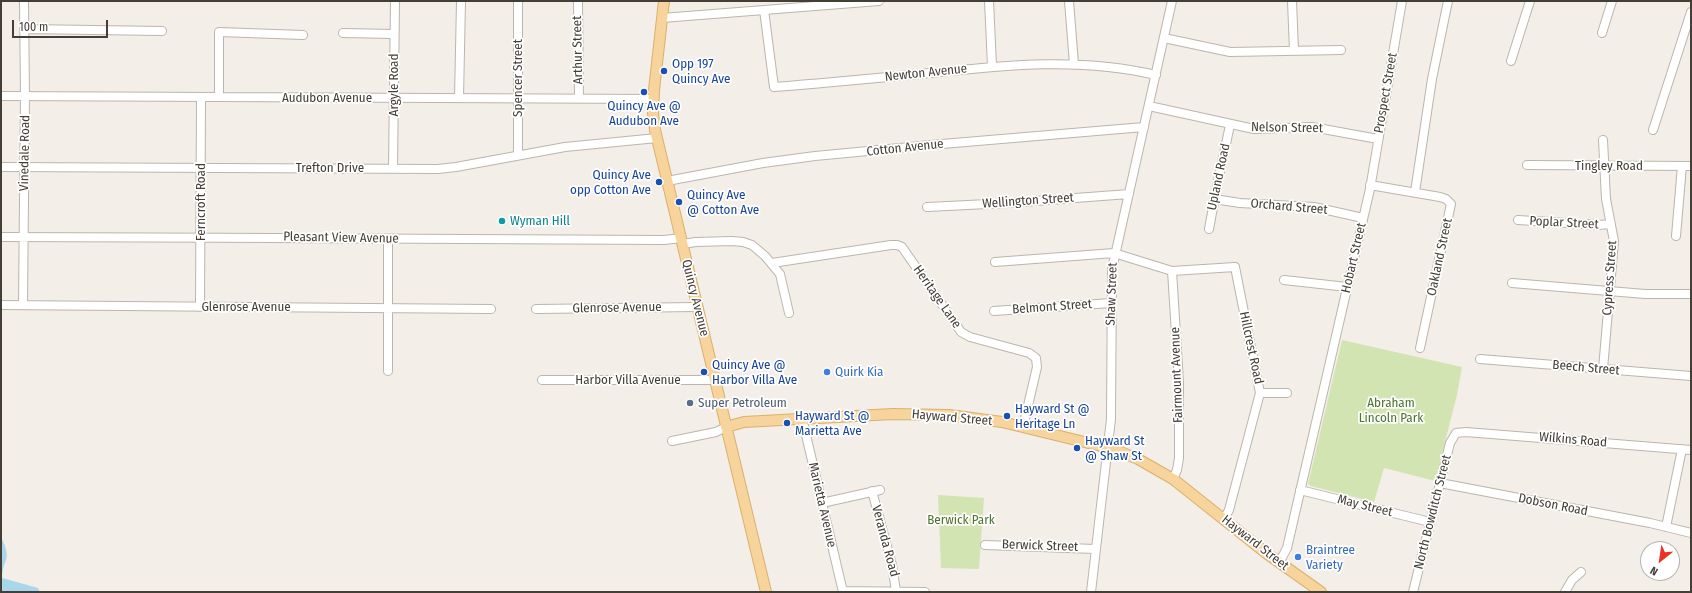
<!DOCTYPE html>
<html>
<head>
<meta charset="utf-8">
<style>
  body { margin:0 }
  #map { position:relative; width:1692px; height:593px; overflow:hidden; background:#f3eee8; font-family:"Fira Sans Condensed",sans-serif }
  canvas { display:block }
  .frame { position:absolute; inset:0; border:2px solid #453e37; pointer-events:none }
  .north { position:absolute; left:1640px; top:541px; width:40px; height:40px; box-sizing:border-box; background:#fff; border:1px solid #b5b2af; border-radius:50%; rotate:210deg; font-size:11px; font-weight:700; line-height:16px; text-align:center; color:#453e37 }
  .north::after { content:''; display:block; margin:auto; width:14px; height:18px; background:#eb3126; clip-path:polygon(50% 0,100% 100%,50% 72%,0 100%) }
  .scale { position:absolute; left:12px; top:20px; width:96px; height:18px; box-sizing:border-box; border:2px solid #453e37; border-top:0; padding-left:5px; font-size:12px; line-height:14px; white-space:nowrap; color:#453e37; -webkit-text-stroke:3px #fff; paint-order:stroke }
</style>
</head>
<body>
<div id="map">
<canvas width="1692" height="593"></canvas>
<div class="frame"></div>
<div class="north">N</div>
<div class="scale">100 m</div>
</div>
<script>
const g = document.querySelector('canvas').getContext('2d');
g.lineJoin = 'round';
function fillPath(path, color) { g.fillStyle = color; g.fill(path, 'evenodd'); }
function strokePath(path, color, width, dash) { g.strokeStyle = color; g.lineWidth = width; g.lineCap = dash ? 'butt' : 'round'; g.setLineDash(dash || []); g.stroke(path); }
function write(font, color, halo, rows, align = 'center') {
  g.font = font + ' "Fira Sans Condensed",sans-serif'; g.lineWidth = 3.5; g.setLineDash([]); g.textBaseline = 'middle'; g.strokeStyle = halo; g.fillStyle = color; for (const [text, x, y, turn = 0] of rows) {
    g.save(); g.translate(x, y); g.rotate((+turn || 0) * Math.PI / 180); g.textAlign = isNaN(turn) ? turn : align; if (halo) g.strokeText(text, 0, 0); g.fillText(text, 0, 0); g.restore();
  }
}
const green = new Path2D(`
  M1342 340 1462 367 1457 395 1435 481 1384 468 1374 502 1311 486 1308 484Z
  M938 495 984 498 979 569 941 568Z`);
const water = new Path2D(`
  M1 537C13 562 3 556 2 578L38 588 40 592H1Z`);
const minor = new Path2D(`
  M578 1 579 98
  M989 1 992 66
  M1069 1 1074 64
  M1292 1 1294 51
  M764 10 774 87C826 83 878 78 930 73 1006 65 1081 57 1156 75
  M662 18 879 1
  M25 29 162 31
  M343 33 394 34
  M1602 33 1612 1
  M1164 38 1230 52 1341 50
  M1511 61 1530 1
  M1 96 654 99
  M219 97V32L303 35
  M459 98 461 1
  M1149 106 1254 129 1312 127 1378 139
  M1653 130 1691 12
  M1603 140 1606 199 1614 241 1603 369
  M518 155V1
  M1527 165 1691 166
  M1 167 438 169 456 167 565 147 657 138
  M393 169 395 1
  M667 181 763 163 815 156 942 144 1144 127
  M1370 185 1440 197 1446 199 1451 204 1420 348
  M1415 192 1432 79 1448 1
  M1214 199 1240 203 1314 207 1363 218
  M927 207 1008 203 1129 194
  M1518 220 1598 225 1611 224
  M1209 229 1217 186 1230 125
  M1676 236 1682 166
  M1 237C222 238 443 238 664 240L681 238
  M388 239V371
  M682 244 696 242 732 241 743 242 752 245 765 256 780 274 789 313
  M995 262 1114 253 1172 271 1235 267 1260 393 1229 510 1224 519
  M772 263 891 245H897L902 247 961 332 970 337 1029 353 1036 358 1037 367 1023 427
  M1172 271 1179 382V458L1177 470 1173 479
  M1284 280 1347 287
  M1512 283 1645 294H1691
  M1 305 491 309
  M23 305 25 96 24 1
  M200 307 201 97
  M536 309 697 307
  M994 311 1111 303
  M1480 359 1691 376
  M542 380H715
  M1260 393H1287
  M802 418 843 592
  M672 441 716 432 726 427
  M1440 483 1650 523 1691 533
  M1300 490 1430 522
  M872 491 892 565 896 591
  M822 503 880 490
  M1666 527 1682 449
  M985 545 1095 549
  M1279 563 1287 548 1370 189 1402 1
  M843 591 925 592
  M1091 592 1111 419 1112 269 1172 1
  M1413 592 1450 443 1456 433 1466 432 1691 450
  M1565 592 1572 580 1581 572`);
const major = new Path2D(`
  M664 1 654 90 653 113 655 130 766 592
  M726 427 744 422 893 414 949 415 1002 422 1113 449 1138 459 1173 479 1266 553 1321 592`);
const markers = [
  [664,71,4,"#1a4fb4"],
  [644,92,4,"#1a4fb4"],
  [659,182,4,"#1a4fb4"],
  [679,202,4,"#1a4fb4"],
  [502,221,4,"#0f9aa8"],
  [704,372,4,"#1a4fb4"],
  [827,372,4,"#3f7fe0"],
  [690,403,4,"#5c6f8a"],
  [1007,416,4,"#1a4fb4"],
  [787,423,4,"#1a4fb4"],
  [1077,448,4,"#1a4fb4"],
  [1298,557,4,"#3f7fe0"]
];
const streetNames = [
  ["Arthur Street",578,50,-91],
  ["Newton Avenue",926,73,-6],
  ["Spencer Street",518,78,-90],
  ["Argyle Road",394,85,-90],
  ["Prospect Street",1386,93,-80],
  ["Audubon Avenue",327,98],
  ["Nelson Street",1287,128,1],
  ["Cotton Avenue",905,148,-6],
  ["Vinedale Road",25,153,-89],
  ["Tingley Road",1609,166],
  ["Trefton Drive",330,168],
  ["Upland Road",1219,177,-78],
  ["Wellington Street",1028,201,-4],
  ["Ferncroft Road",201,202,-90],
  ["Orchard Street",1289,207,5],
  ["Poplar Street",1564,223,3],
  ["Pleasant View Avenue",341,238,1],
  ["Oakland Street",1440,257,-78],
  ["Hobart Street",1354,258,-77],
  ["Cypress Street",1610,278,-86],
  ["Shaw Street",1112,294,-88],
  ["Heritage Lane",937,297,55],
  ["Quincy Avenue",695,298,76],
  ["Glenrose Avenue",246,307],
  ["Belmont Street",1052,307,-4],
  ["Glenrose Avenue",617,308,-1],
  ["Hillcrest Road",1251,348,78],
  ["Beech Street",1586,368,5],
  ["Fairmount Avenue",1177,375,-92],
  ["Harbor Villa Avenue",628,380],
  ["Hayward Street",952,418,5],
  ["Wilkins Road",1573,440,5],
  ["Marietta Avenue",822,505,77],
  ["Dobson Road",1553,505,11],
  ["May Street",1365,506,14],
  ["North Bowditch Street",1433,512,-76],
  ["Veranda Road",885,541,75],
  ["Hayward Street",1255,543,38],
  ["Berwick Street",1040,546,2]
];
const transitNames = [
  ["Opp 197",672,64],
  ["Quincy Ave",672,79],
  ["Quincy Ave @",644,106,"center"],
  ["Audubon Ave",644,121,"center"],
  ["Quincy Ave",651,175,"right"],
  ["opp Cotton Ave",651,190,"right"],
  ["Quincy Ave",687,195],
  ["@ Cotton Ave",687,210],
  ["Quincy Ave @",712,365],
  ["Harbor Villa Ave",712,380],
  ["Hayward St @",1015,409],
  ["Heritage Ln",1015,424],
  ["Hayward St @",795,416],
  ["Marietta Ave",795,431],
  ["Hayward St",1085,441],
  ["@ Shaw St",1085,456]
];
const cultureNames = [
  ["Wyman Hill",510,221]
];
const shopNames = [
  ["Quirk Kia",835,372],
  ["Braintree",1306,550],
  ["Variety",1306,565]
];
const serviceNames = [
  ["Super Petroleum",698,403]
];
const parkNames = [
  ["Abraham",1391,403],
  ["Lincoln Park",1391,418],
  ["Berwick Park",961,520]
];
fillPath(green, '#d3e4b3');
fillPath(water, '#a8d6eb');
strokePath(minor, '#bdb5ab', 10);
strokePath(major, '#dbb06d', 12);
strokePath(minor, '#fff', 8);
strokePath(major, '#f7d49c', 10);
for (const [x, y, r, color] of markers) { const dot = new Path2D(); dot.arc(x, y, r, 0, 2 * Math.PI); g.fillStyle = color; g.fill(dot); strokePath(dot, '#fff', 1.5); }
write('13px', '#453e37', '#fff', streetNames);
write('13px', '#164399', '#fff', transitNames, 'left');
write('13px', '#0d838f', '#fff', cultureNames, 'left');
write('13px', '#366cbe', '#fff', shopNames, 'left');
write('13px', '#4e5e75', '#fff', serviceNames, 'left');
write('13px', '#4f732e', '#fff', parkNames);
</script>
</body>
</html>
